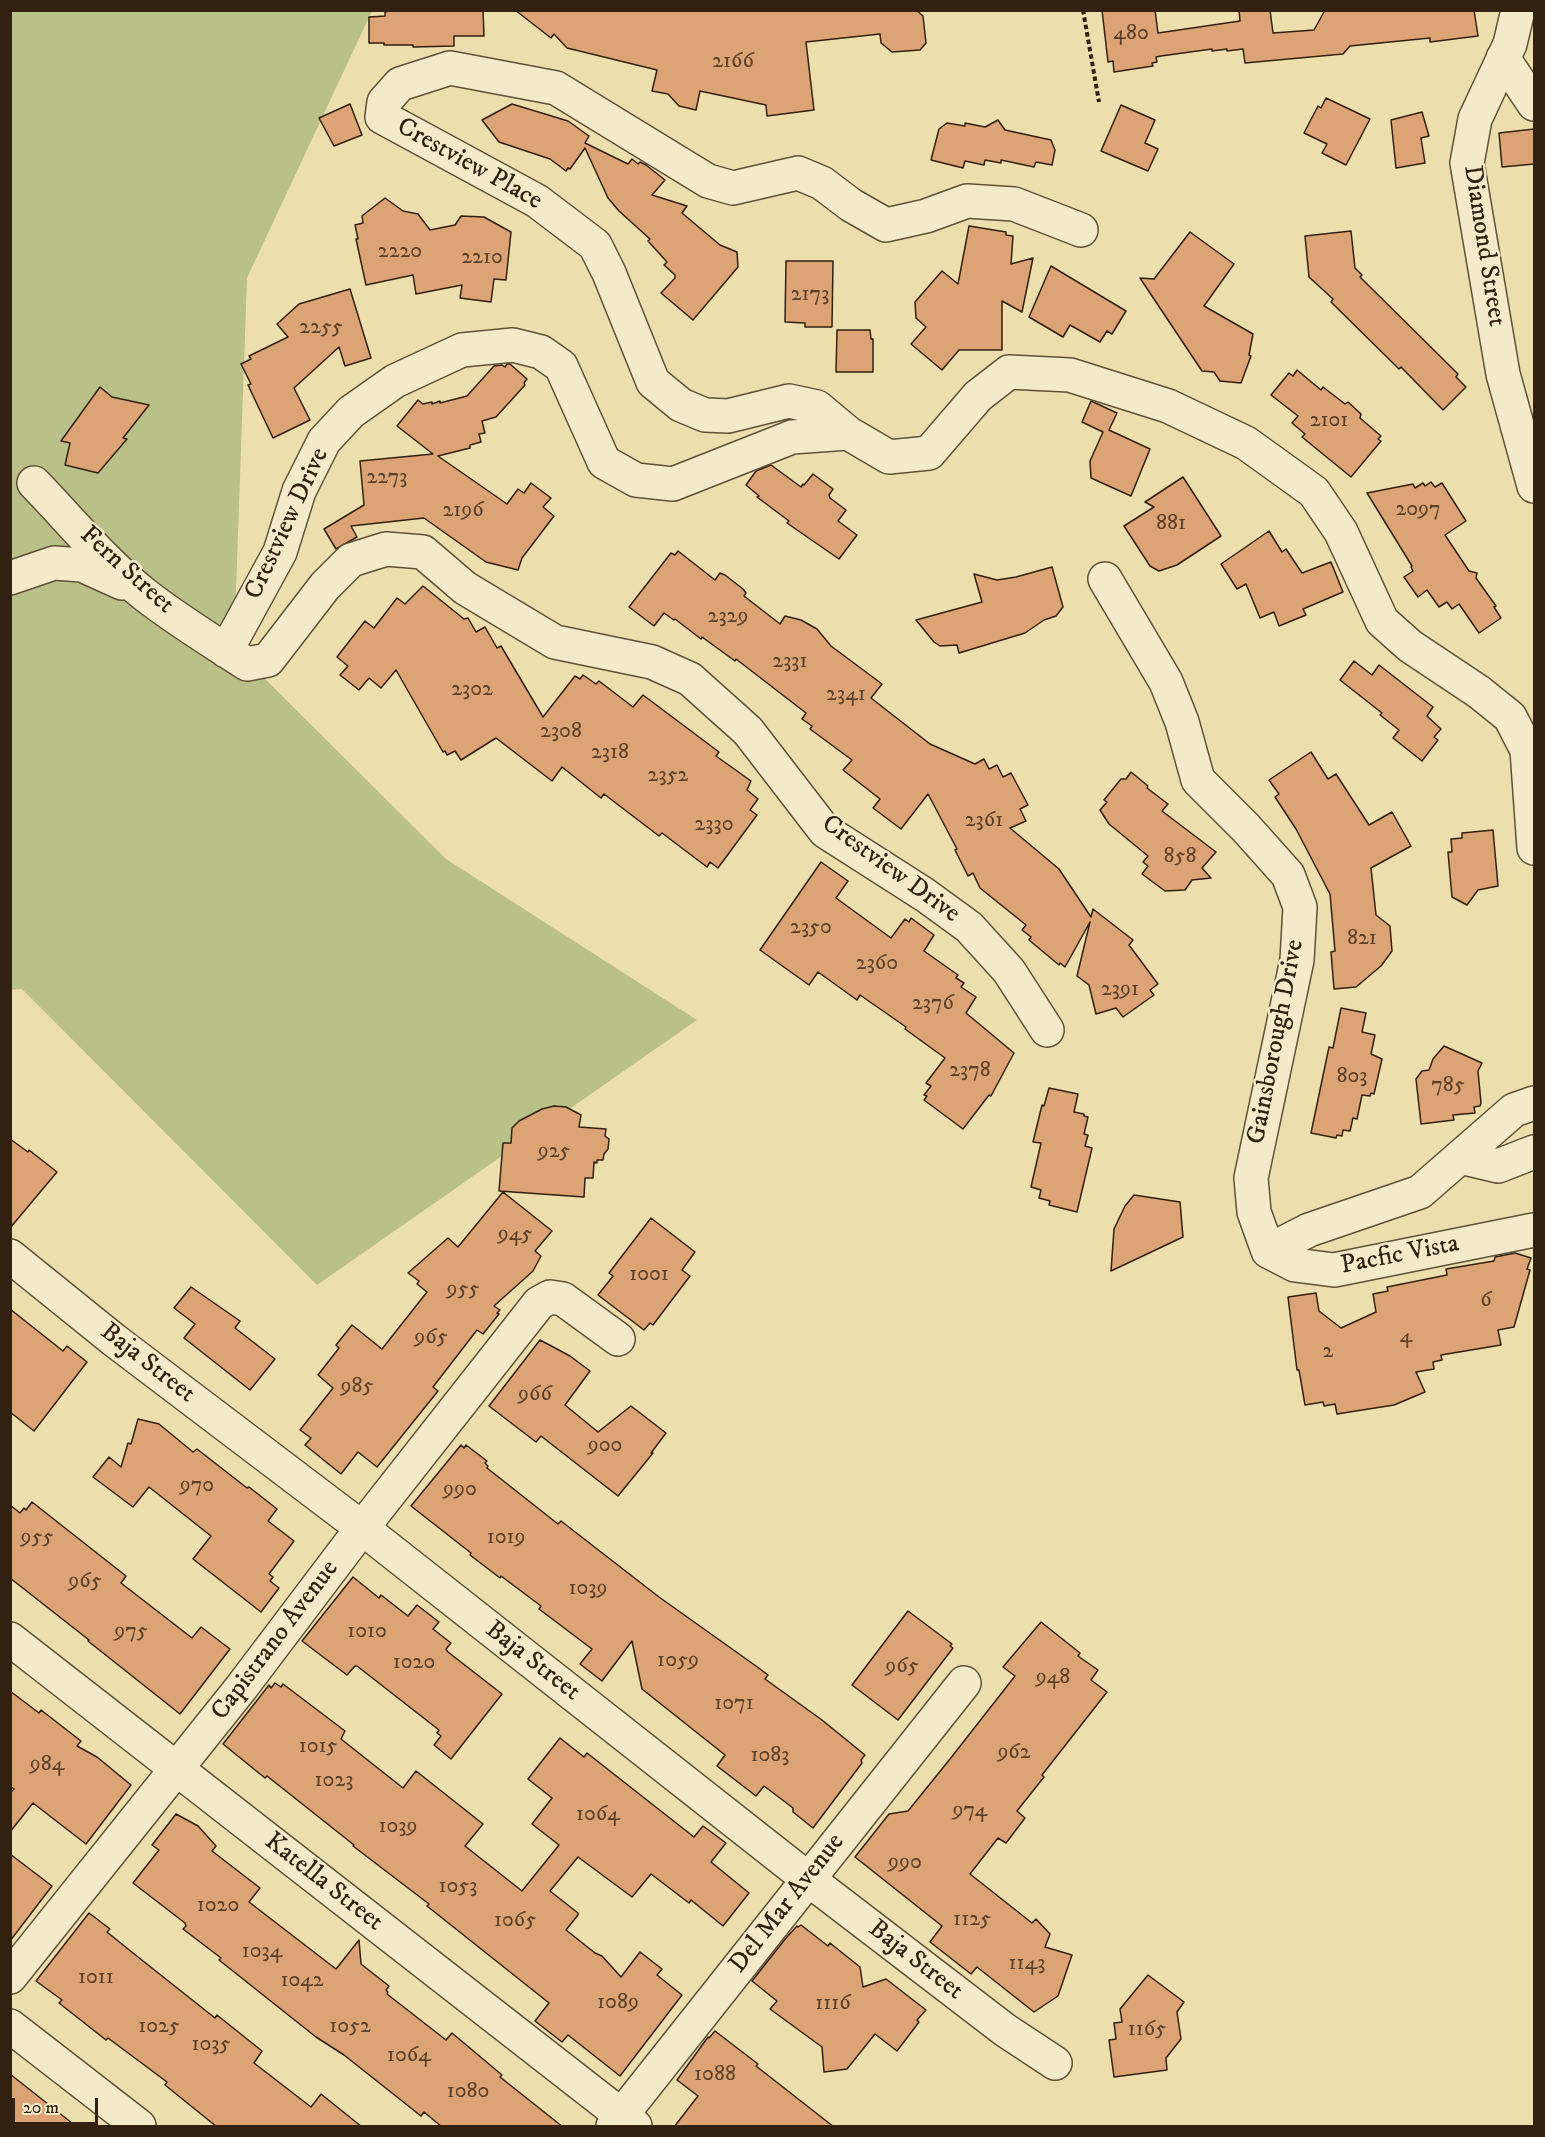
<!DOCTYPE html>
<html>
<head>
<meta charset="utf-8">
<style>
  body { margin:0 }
  #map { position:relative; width:1545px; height:2137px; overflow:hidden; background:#ecdfad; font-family:"IM FELL DW Pica",serif }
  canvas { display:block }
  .frame { position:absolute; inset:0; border:12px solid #322011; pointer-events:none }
  .scale { position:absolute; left:12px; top:2098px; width:86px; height:27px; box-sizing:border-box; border:3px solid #322011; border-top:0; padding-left:8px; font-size:18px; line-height:21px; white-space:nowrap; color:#322011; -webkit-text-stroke:4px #f3eaca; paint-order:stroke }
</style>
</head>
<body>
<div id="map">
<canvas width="1545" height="2137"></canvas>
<div class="frame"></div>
<div class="scale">20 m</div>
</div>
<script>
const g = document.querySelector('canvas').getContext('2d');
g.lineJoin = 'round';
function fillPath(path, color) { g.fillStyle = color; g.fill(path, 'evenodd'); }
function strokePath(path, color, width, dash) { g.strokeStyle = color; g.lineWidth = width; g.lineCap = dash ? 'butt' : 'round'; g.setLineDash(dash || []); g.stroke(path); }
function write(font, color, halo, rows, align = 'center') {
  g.font = font + ' "IM FELL DW Pica",serif'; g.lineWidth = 5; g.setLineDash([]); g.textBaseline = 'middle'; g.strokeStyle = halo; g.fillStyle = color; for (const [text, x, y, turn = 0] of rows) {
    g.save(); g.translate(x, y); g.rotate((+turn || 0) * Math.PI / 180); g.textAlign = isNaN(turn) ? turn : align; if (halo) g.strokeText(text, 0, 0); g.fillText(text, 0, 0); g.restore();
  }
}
const green = new Path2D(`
  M11 11H372L247 278 234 648 446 859 697 1020 317 1285 22 989 11 990Z`);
const building = new Path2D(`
  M394 10H483L484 36H454V46L413 47V45H384V43H369V17L385 16V12Z
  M515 10H916L923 16 926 43 920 50 892 52 881 43 880 34 806 42 814 110 767 116 766 105 700 91 696 110 679 106 668 94 652 91 657 70 567 48 554 34 551 38Z
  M1102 10H1155L1158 33 1240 21 1239 10H1270L1273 33 1314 30 1325 10H1474L1478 36 1430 42V38L1350 46 1343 54 1245 63 1243 49 1227 51V49L1212 51V49L1161 56 1156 57 1157 62 1152 63 1153 66 1114 72 1113 61 1108 62Z
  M1326 98 1370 119 1346 165 1322 153 1327 144 1304 133 1318 106 1321 108Z
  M350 104 362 135 334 146 319 118Z
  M512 104 568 121 589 136 585 143 628 164 632 159 638 164 640 162 646 165 665 180 652 195 687 206 682 213 720 245 737 252 738 267 693 320 661 293 675 278V275L664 265 667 262 648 241 650 239 619 211 608 198 585 148 570 169 568 168 566 171 550 159 499 142 482 120Z
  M1121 105 1155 120 1145 143 1158 149 1148 171 1101 151Z
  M1422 112 1429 136 1421 138 1425 163 1396 168 1391 120Z
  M998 120 1005 130 1051 140 1055 150 1052 165 1036 162 1034 167 1001 160V163L985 160 984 165 965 161 963 168 931 160 939 129 947 123 965 126V123L985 127Z
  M1534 129V164L1502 167 1499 133Z
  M385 198 403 211 418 214 430 230 455 225 461 216 484 217 511 232 506 280 494 279 491 302 460 298 462 285 416 294 413 275 366 285 356 239H358L355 225 363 223 362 216Z
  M969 226 1006 232V235L1013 236 1011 264 1033 258 1022 312 1002 301V350H959L942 370 911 344 926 327 916 318 915 302 942 271 958 284Z
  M1351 231 1355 268 1362 275 1360 277 1458 374 1456 377 1466 387 1443 410 1401 367 1399 369 1331 302 1333 299 1309 277 1305 236Z
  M1190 232 1234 264 1204 306 1253 334 1249 355 1251 356 1241 383 1220 381 1214 372 1202 371 1140 278 1154 279Z
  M786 261H833L832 327H805V323L785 322Z
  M1051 266 1126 311 1112 334 1107 331 1100 342 1070 325 1063 337 1029 317Z
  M350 289 371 358 345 366 339 347 294 388 310 420 273 438 248 385 251 384 241 364 251 359 249 356 288 337 277 324 299 304Z
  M837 330H870L871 339H873V372H836Z
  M507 364H510L527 379 524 383 525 385 496 417 482 421 485 433 479 434 481 442 470 445V448L438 456 507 504 518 489 524 493 531 483 551 498 543 507 554 516 522 558 518 570 486 562 424 518 351 526 357 537 336 549 324 529 364 505 360 461 433 454 397 426 418 400 423 404 432 402V404L440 401V403L467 396 494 366 502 365 505 367Z
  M1297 370 1321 390 1323 387 1345 404 1348 402 1361 414 1360 418 1381 436 1378 439 1381 441 1351 477 1302 437 1305 434 1292 423 1298 416 1271 395 1289 373 1293 376Z
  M100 387 112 397 149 405 123 438 127 439 98 473 65 465 70 443 61 441Z
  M1091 401 1117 413 1109 430 1150 449 1131 496 1091 478 1090 461 1103 432 1082 422Z
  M771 465 801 487 803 484 804 485 813 474 833 489 829 495 830 498 846 510 838 521 857 535 839 559 787 523 789 521 757 497 759 496 746 485 756 471Z
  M1183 477 1221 536 1177 565 1159 571 1150 566 1124 526 1154 507 1145 502Z
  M1431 482 1435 487 1442 483 1466 521 1445 535 1469 571 1477 573 1476 578 1496 606 1494 607 1501 618 1479 633 1459 604 1452 609 1447 602 1439 607 1427 590 1418 597 1404 577 1413 571 1411 567 1412 566 1367 493 1413 484 1415 488 1423 483 1425 486Z
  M1269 531 1282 552 1286 549 1302 573 1331 562 1343 592 1303 609 1306 615 1279 626 1274 612 1260 618 1246 584 1237 589 1221 564Z
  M678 551 715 580 720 573 725 575 743 589 746 593 744 596 780 624 785 616 801 620 817 629 831 646 882 684 871 698 930 744 975 764 984 759 989 769 997 765 1003 777 1011 773 1028 805 1020 809 1026 821 1010 828 1059 869 1091 917 1093 909 1133 940 1129 945 1158 984 1150 990 1154 995 1123 1017 1116 1008 1096 1014 1089 985 1077 976 1090 922 1065 967 1060 963 1059 965 1029 940 1031 937 1022 930 1026 925 980 888 973 873 968 876 955 850 957 849 928 794 901 829 873 808 880 799 843 770 852 760 810 729 812 726 802 719 806 713 736 659 735 661 702 637 701 639 675 619 674 620 664 613 654 626 629 607 671 553 675 555Z
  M1052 567 1063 607 1056 616 1044 620 1025 633 959 653 957 645 940 646 934 642 916 620 982 602 974 574 997 580 1016 577Z
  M423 586 464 619 468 618 476 632 485 627 497 648 501 646 543 717 575 676 580 679 583 675 596 684 599 681 633 707 643 695 719 752 716 756 751 781 747 790 758 799 750 810 757 815 718 868 710 862 707 867 662 833 659 836 604 794 601 798 562 767 552 781 496 738 461 760 455 751 447 755 445 751 443 752 396 670 381 688 369 678 359 690 340 675 348 666 337 657 365 621 374 628 397 598 405 604Z
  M1354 661 1372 675 1379 665 1433 707 1427 716 1441 729 1434 737 1438 740 1422 761 1393 738 1399 730 1380 715 1382 713 1340 680Z
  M1311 752 1328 779 1336 774 1369 825 1392 812 1411 846 1371 868 1376 915 1390 926 1392 951 1381 966 1356 987 1334 989 1331 952 1335 951 1330 894 1296 829 1275 797 1279 794 1269 780Z
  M1131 772 1148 786 1147 788 1168 804 1162 811 1216 852 1202 868 1211 878 1192 880 1185 890 1165 891 1142 874 1148 866 1143 862 1148 856 1109 824 1100 810 1107 802 1104 800 1121 779H1126Z
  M1493 830 1498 886 1478 890 1467 905 1452 897 1448 852H1452L1451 839 1462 838V833Z
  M821 862 848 881 836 898 891 938 905 919 909 922 911 918 934 935 924 951 958 975 956 978 964 983 961 987 976 997 966 1013 1014 1053 991 1096 989 1095 963 1129 924 1100 927 1096 924 1095 931 1086 926 1083 945 1058 905 1029 906 1027 860 995 857 1000 818 972 809 985 760 950Z
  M1341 1008 1366 1013 1362 1032 1375 1035 1371 1054 1382 1059 1374 1094 1371 1093 1370 1096 1362 1095 1357 1119 1353 1118 1350 1131 1343 1130 1342 1136 1337 1135 1336 1138 1311 1133 1329 1047 1333 1048Z
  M1444 1046 1482 1063 1478 1071 1481 1103 1480 1106 1474 1107 1475 1113 1453 1115 1454 1120 1421 1124 1416 1079 1422 1071 1429 1070 1433 1059Z
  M1049 1088 1078 1094 1074 1112 1084 1114V1116L1088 1117 1084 1134 1088 1135 1085 1146 1092 1148 1077 1212 1049 1205 1050 1201 1039 1198 1041 1190 1031 1187 1041 1143 1033 1142 1042 1105 1044 1106Z
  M554 1106 566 1107 581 1115 579 1127 606 1129 605 1136 609 1139 608 1149 604 1154 603 1160H597V1163L594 1162 593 1178H585L584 1197 499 1191 503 1143H511L512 1128 519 1121 542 1109Z
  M10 1139 28 1152 29 1150 57 1172 10 1228Z
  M503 1192 552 1231 535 1251 541 1256 533 1271 494 1306 500 1310 497 1313 499 1314 483 1334 477 1330 433 1387 438 1391 377 1467 358 1452 341 1474 305 1445 311 1438 300 1430 333 1388 318 1375 339 1348 336 1345 352 1325 382 1349 427 1292 417 1284 419 1281 408 1273 448 1238 458 1247Z
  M1134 1195 1180 1202 1183 1237 1111 1271 1114 1229 1125 1206Z
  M651 1218 695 1252 682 1270 690 1276 653 1325 650 1323 644 1330 598 1295 613 1276 609 1273Z
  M1515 1253 1531 1258 1527 1269 1530 1270 1514 1327 1498 1330 1501 1345 1441 1355 1442 1360 1433 1362 1434 1369 1416 1372 1425 1392 1394 1405 1337 1414 1335 1404 1324 1406 1323 1402 1305 1405 1299 1370H1297L1288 1297 1316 1293 1319 1311 1341 1328 1376 1312 1373 1294 1388 1291 1387 1287 1447 1275 1446 1269 1494 1261 1495 1257Z
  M191 1287 240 1321 235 1328 275 1359 250 1390 184 1338 195 1324 174 1308Z
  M10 1309 63 1351 67 1346 87 1362 34 1431 10 1412Z
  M540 1340 570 1356 590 1371 565 1405 598 1432 631 1406 666 1433 651 1453H653L618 1496 541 1436 536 1442 489 1406Z
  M138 1419 159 1424 193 1452 197 1449 247 1488 249 1487 277 1509 268 1521 294 1541 269 1574 273 1577 270 1581 279 1588 261 1612 193 1559 211 1536 149 1487 133 1507 93 1477 109 1457 121 1467 128 1443 131 1444Z
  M461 1445 464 1448 466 1445 487 1461 485 1463 488 1466 487 1468 558 1524 561 1521 659 1597 756 1666 768 1675 765 1679 822 1720 865 1755 861 1760 862 1763 813 1828 793 1812V1808L764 1786 756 1796 717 1766 725 1755 642 1689 632 1641 602 1681 580 1664 592 1649 539 1609 541 1606 501 1576 500 1578 470 1555 471 1553 411 1506Z
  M32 1502 126 1576 121 1583 192 1638 201 1627 230 1649 180 1714 88 1641 89 1640 10 1578V1505L20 1513 24 1508 26 1510Z
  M353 1577 379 1598 381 1595 408 1616 417 1605 439 1622 433 1629 451 1643 446 1649 448 1652 502 1694 451 1759 434 1745 441 1736 437 1733 439 1730 357 1666H355L347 1675 302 1641Z
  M908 1611 952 1644 950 1646 953 1648 898 1720 852 1685Z
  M1041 1622 1080 1653 1078 1656 1098 1670 1091 1680 1107 1692 1042 1775 1044 1777 1017 1811 1025 1818 1006 1843 998 1838 970 1874 1032 1923 1036 1919 1050 1934 1045 1947 1072 1955 1058 1996 1034 2012 977 1967 971 1974 930 1942 942 1926 855 1857 889 1814 908 1811 950 1759 1015 1676 1003 1667Z
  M275 1683 281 1687 283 1684 345 1731 341 1739 403 1788 416 1771 483 1824 465 1846 522 1891 559 1845 532 1824 552 1798 528 1779 560 1738 584 1757 587 1753 694 1837 703 1826 726 1843 711 1862 749 1893 723 1926 691 1900 689 1903 651 1874 632 1897 578 1857 550 1891 578 1913V1915L566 1930 595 1953 602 1956 621 1977 640 1952 662 1969 657 1975 682 1995 620 2076 568 2035 562 2042 535 2021 549 2003 427 1906 429 1904 353 1846 354 1845 267 1776 265 1778 223 1744 269 1685 271 1688Z
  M10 1691 39 1713 41 1710 81 1741 77 1746 97 1757 131 1785 86 1844 33 1803 10 1832V1793L14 1789 10 1786Z
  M176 1814 198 1826 216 1846 212 1851 260 1888 249 1902 336 1969 359 1940 361 1964 389 1986 386 1990 388 1992 387 1994 446 2040 452 2033 502 2075 500 2077 563 2127H442L424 2112 421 2116 344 2055 316 2037 219 1960 221 1958 183 1929 186 1926 185 1923 133 1883 159 1850 152 1845Z
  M10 1854 52 1886 10 1941Z
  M89 1913 110 1929 107 1932 133 1953 215 2018 217 2015 262 2051 254 2063 311 2107 321 2094 362 2127H217L165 2085 167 2082 108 2038 106 2040 59 2003 62 2000 36 1981Z
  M801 1925 828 1946 830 1943 860 1967 863 1987 886 1979 926 2010 917 2020 919 2022 897 2051 875 2034 847 2069 824 2072 822 2047 770 2009 777 2001 752 1981 786 1938 797 1926 798 1927Z
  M1148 1975 1184 2002 1177 2012 1181 2039 1166 2058 1167 2070 1114 2077 1109 2040 1116 2039 1114 2023 1122 2022 1120 2009Z
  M715 2031 758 2064 756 2066 834 2127H674L698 2096 677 2080 708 2037 709 2038Z
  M10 2074 77 2127H10Z`);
const path = new Path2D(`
  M1083 10 1099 102`);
const minor = new Path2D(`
  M1518 10 1510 44 1475 119 1467 163 1503 374 1534 486
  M1503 58 1534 104
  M848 433 817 407 789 401 728 416 705 415 681 405 653 382 609 273 595 245 537 201 382 117 384 102 400 84 450 68 556 88 708 181 733 188 798 173 822 183 851 205 886 225 926 216 967 201 1014 204 1081 230
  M34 483C70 520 104 562 144 594 177 620 212 641 247 664L268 660 325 586 351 560 386 549 423 552 465 588 555 642 652 662 690 679 748 731 825 831 925 895 969 927 1009 971 1047 1030
  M10 578 54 563 82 565 122 583
  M1105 579 1166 682 1182 722 1198 780 1246 828 1288 875 1300 907 1297 960 1251 1178 1254 1212 1268 1251
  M226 651 280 552 299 491 324 441 351 412 395 381 462 350 513 345 541 352 561 366 604 462 636 480 673 484 792 437 848 433 889 457 929 453 978 396 1009 372 1070 375 1168 406 1246 443 1314 492 1341 532 1382 621 1410 646 1479 692 1510 717 1527 750 1534 848
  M1460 1157 1498 1166 1534 1152
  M1268 1251 1309 1230 1420 1192 1514 1110 1534 1103
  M1268 1251 1295 1265 1334 1270 1534 1230
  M10 1256 114 1340 362 1528 808 1879 1005 2030 1055 2063
  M10 1639 635 2126
  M10 1977 241 1688 362 1528 539 1303 550 1297 563 1299 618 1339
  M10 2026 139 2126
  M613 2126 964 1683`);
const numberNames = [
  ["480",1131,34],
  ["2166",733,62],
  ["2220",400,252],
  ["2210",482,258],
  ["2173",810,295],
  ["2255",321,328],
  ["2101",1329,421],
  ["2273",387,478],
  ["2097",1418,510],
  ["2196",463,511],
  ["881",1171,524],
  ["2329",728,617],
  ["2331",790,662],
  ["2302",472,690],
  ["2341",846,695],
  ["2308",561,732],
  ["2318",610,753],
  ["2352",668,776],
  ["2361",984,821],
  ["2330",714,825],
  ["858",1180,857],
  ["2350",811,928],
  ["821",1362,939],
  ["2360",877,964],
  ["2391",1120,990],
  ["2376",933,1004],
  ["2378",970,1071],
  ["803",1352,1077],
  ["785",1448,1086],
  ["925",554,1152],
  ["945",515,1235],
  ["1001",649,1275],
  ["955",463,1290],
  ["6",1486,1301],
  ["4",1406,1337],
  ["965",431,1338],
  ["2",1328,1352],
  ["985",357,1387],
  ["966",535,1395],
  ["900",605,1446],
  ["970",197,1486],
  ["990",460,1490],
  ["955",37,1538],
  ["1019",506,1538],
  ["965",85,1582],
  ["1039",588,1589],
  ["975",131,1632],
  ["1010",367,1632],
  ["1059",678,1661],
  ["1020",414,1663],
  ["965",902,1667],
  ["948",1053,1678],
  ["1071",734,1704],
  ["1015",318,1747],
  ["962",1014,1753],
  ["1083",770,1756],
  ["984",47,1765],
  ["1023",334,1781],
  ["974",970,1811],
  ["1064",598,1815],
  ["1039",398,1827],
  ["990",905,1863],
  ["1053",458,1887],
  ["1020",218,1906],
  ["1125",972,1920],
  ["1065",515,1921],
  ["1034",262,1952],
  ["1143",1027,1964],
  ["1011",96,1978],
  ["1042",302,1981],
  ["1089",618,2003],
  ["1116",833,2004],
  ["1025",159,2027],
  ["1052",350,2027],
  ["1165",1147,2030],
  ["1035",211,2045],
  ["1064",409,2056],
  ["1088",715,2075],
  ["1080",468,2092]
];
const streetNames = [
  ["Crestview Place",469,165,29],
  ["Diamond Street",1483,246,81],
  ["Crestview Drive",288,524,-65],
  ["Fern Street",126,571,42],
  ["Crestview Drive",890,870,36],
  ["Gainsborough Drive",1277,1042,-79],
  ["Pacfic Vista",1400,1256,-11],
  ["Baja Street",147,1364,38],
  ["Capistrano Avenue",276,1641,-53],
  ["Baja Street",532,1662,38],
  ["Katella Street",323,1883,38],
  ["Del Mar Avenue",788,1904,-52],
  ["Baja Street",915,1961,38]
];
fillPath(green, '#bac188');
fillPath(building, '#dca374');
strokePath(building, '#322011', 1.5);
strokePath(minor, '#605038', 36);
strokePath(path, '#322011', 4, [4.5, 3]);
strokePath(minor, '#f3eaca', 33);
write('22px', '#5c412a', null, numberNames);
write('26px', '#322011', '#f3eaca', streetNames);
</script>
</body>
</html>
